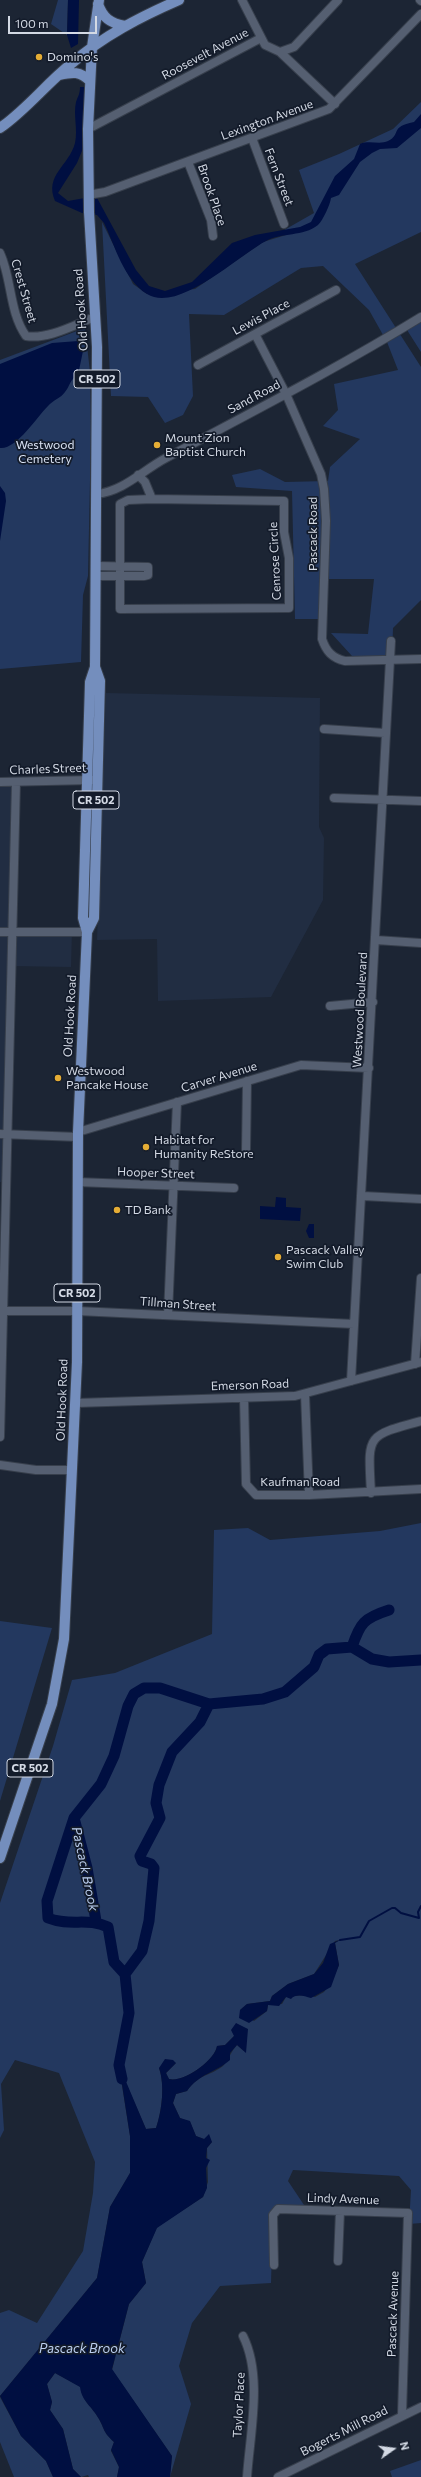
<!DOCTYPE html>
<html>
<head>
<meta charset="utf-8">
<style>
  body { margin:0 }
  #map { position:relative; width:421px; height:2477px; overflow:hidden; background:#1c2534; font-family:Commissioner,sans-serif }
  canvas { display:block }
  .north { position:absolute; left:373px; top:2429px; width:40px; height:40px; -webkit-text-stroke:3px #131b2a; paint-order:stroke; rotate:76deg; font-size:11px; font-weight:700; line-height:16px; text-align:center; color:#d3d9e4 }
  .north::after { content:''; display:block; margin:auto; width:14px; height:18px; background:#d3d9e4; clip-path:polygon(50% 0,100% 100%,50% 72%,0 100%) }
  .scale { position:absolute; left:8px; top:16px; width:89px; height:18px; box-sizing:border-box; border:2px solid #d3d9e4; border-top:0; padding-left:5px; font-size:12px; line-height:14px; white-space:nowrap; color:#d3d9e4; -webkit-text-stroke:3px #131b2a; paint-order:stroke }
</style>
</head>
<body>
<div id="map">
<canvas width="421" height="2477"></canvas>
<div class="north">N</div>
<div class="scale">100 m</div>
</div>
<script>
const g = document.querySelector('canvas').getContext('2d');
g.lineJoin = 'round';
function fillPath(path, color) { g.fillStyle = color; g.fill(path, 'evenodd'); }
function strokePath(path, color, width, dash) { g.strokeStyle = color; g.lineWidth = width; g.lineCap = dash ? 'butt' : 'round'; g.setLineDash(dash || []); g.stroke(path); }
function write(font, color, halo, rows, align = 'center') {
  g.font = font + ' Commissioner,sans-serif'; g.lineWidth = 3.5; g.setLineDash([]); g.textBaseline = 'middle'; g.strokeStyle = halo; g.fillStyle = color; for (const [text, x, y, turn = 0] of rows) {
    g.save(); g.translate(x, y); g.rotate((+turn || 0) * Math.PI / 180); g.textAlign = isNaN(turn) ? turn : align; if (halo) g.strokeText(text, 0, 0); g.fillText(text, 0, 0); g.restore();
  }
}
const built = new Path2D(`
  M106 693 320 698 319 827 324 838 323 900 271 997 158 1001 157 939 97 940Z
  M0 783H17L13 932 72 930 71 967 11 966 7 1182H0Z`);
const green = new Path2D(`
  M58 0H68L67 35 51 24Z
  M421 102V232L355 264 421 367V600L393 628 392 659 352 656 331 633 368 634 374 579H321L320 619H295L292 491 236 487 232 475 260 469 285 482 328 481 330 467 360 439 323 426 338 410 334 384 398 370 387 342 369 310 323 266 301 268 224 315 189 314 193 396 183 415 165 423 148 397 111 396 102 222 133 284 147 294 195 289 263 242 286 235 279 233 314 213 299 170 339 154 393 129Z
  M421 322V352L407 330Z
  M85 328 90 372 91 432 88 576 83 595 81 662 0 669V360Z
  M421 1523V2223L409 2224 411 2190 399 2176 293 2170 288 2181 304 2205 278 2209 273 2215 271 2283 220 2286 192 2323 179 2366 191 2404 170 2477 172 2456 112 2370 129 2304 146 2283 142 2262 157 2227 203 2197 208 2182 207 2148 212 2142 196 2136 190 2122 180 2118 173 2103 176 2094 187 2091C199 2074 208 2077 223 2066 227 2062 232 2050 237 2045L245 2052 234 2036 225 2045 217 2046C215 2060 184 2083 169 2079L166 2073 176 2063 159 2068C165 2085 162 2110 156 2128L146 2129 119 2067 130 2136V2173L110 2207 97 2278 0 2396V2313L9 2310 37 2323 83 2251 93 2193 95 2162 59 2073 15 2060 1 2084 4 2130 0 2138V1903L53 1746 72 1680 115 1673 212 1634 214 1530 248 1528 270 1540 380 1531ZM339 1940 335 1943 339 1965 331 1983 324 1992 315 1997 304 1995 286 1997 282 2004 268 2005 267 2011 254 2021 240 2010 247 2004 270 2001 272 1996 288 1984 314 1974 335 1941Z
  M0 1621 52 1628 0 1801Z
  M55 2373 81 2387C82 2402 92 2406 99 2419 105 2430 103 2432 114 2442L111 2451 119 2467 117 2477H89L88 2475 81 2477 73 2469 63 2429 50 2410 52 2402 47 2384Z
  M0 2397 21 2436 46 2461 53 2477H14L0 2442Z
  M421 2460V2477H392L390 2471Z`);
const water = new Path2D(`
  M68 0H79L78 44 71 48 67 35Z
  M80 87H87L84 146 77 163 58 193 68 201 96 196 136 270 149 286 165 291 192 282 232 243 255 235 300 227 311 222 335 176 354 159 360 144C369 140 380 145 388 141 402 134 389 127 414 122L421 114V128L397 148 380 149 372 153 360 162 339 195 331 198C330 205 323 220 318 225 303 237 282 232 266 241 239 255 178 314 147 294 124 280 115 246 104 223L97 215 82 213 55 201C44 175 69 166 75 143 78 129 73 115 76 102 78 96 80 94 80 87Z
  M78 341 83 351 78 375C70 379 70 386 65 392 61 398 53 400 48 406 37 417 16 450 0 448V364L52 343Z
  M0 486 5 493 6 501 0 541Z
  M276 1197 286 1198V1207L301 1208 300 1221 260 1219V1206L275 1207Z
  M309 1224H314V1238H309L306 1231Z
  M342 1939 335 1943 339 1965 331 1987 311 1998C304 1996 296 1993 291 1999L286 1997 279 2006 268 2005 267 2011 249 2023 239 2018 240 2010 247 2004 270 2001 272 1996 288 1984 314 1974 323 1963 330 1944Z
  M236 2023 248 2029 246 2053 237 2045 230 2053V2060C215 2073 200 2073 187 2091L176 2094 173 2103 180 2118 190 2121 196 2136 204 2139 209 2134 212 2142 207 2148 206 2158 210 2160 206 2168 207 2188 203 2197 157 2228 142 2262 146 2283 129 2304 112 2369 172 2456 170 2477H117L119 2467 111 2450 114 2442C103 2432 105 2430 99 2419 92 2406 82 2402 80 2387L55 2373 47 2384 52 2402 50 2410 63 2429 73 2469 81 2477H53L46 2461 21 2436 0 2396 97 2278 110 2207 130 2173V2136L119 2065 146 2129 156 2128C162 2111 165 2085 159 2068L165 2059 173 2060 176 2063 166 2073 169 2079C184 2083 215 2060 217 2046L225 2045 234 2036 231 2030Z`);
const stream = new Path2D(`
  M340 1940 360 1937 369 1921 392 1908H395L401 1913 419 1918 418 1912 421 1906`);
const river = new Path2D(`
  M352 1647C360 1623 364 1618 389 1610
  M74 1818 87 1868 96 1921
  M125 1974 142 1951 149 1921 154 1868 151 1864 142 1861 140 1856 160 1818 156 1803 159 1785 172 1752 200 1722 209 1704
  M122 2079 119 2065 129 2013 125 1974 114 1962 108 1927C87 1917 71 1927 48 1918L47 1901 74 1818 101 1784 114 1756 128 1706 134 1694 144 1688H160L209 1704 263 1699 285 1692 314 1667 319 1655 327 1649 352 1647 372 1659 389 1662 421 1660`);
const minor = new Path2D(`
  M242 0 265 45 280 52 294 47 338 0
  M420 0 421 1
  M280 52 335 104
  M88 129 261 38
  M252 138 284 224
  M188 162 211 220 213 236
  M88 195 105 192 329 109 421 14
  M0 253C12 279 9 312 26 336 48 340 76 324 95 317
  M255 334 286 394 321 474 324 489 326 521 322 639C326 651 332 658 345 661L421 659
  M198 365 336 290
  M138 475 145 482 152 499
  M97 494C124 491 143 470 166 458 252 412 338 368 421 317
  M152 499 284 501V532L289 558V608L120 609V504L128 500Z
  M97 566 148 567V575L144 576H97
  M324 729 385 733
  M0 782 93 780
  M334 798 421 801
  M0 932H87
  M376 940 421 943
  M330 1006 373 1002
  M78 1132 301 1065 369 1068
  M0 1134 78 1137
  M246 1151 247 1081
  M77 1182 234 1188
  M363 1196 421 1199
  M0 1311H78L354 1324
  M168 1315 177 1102
  M415 1364 421 1278
  M351 1381 391 641
  M305 1394 309 1495
  M244 1398 246 1484 256 1495H309L421 1489
  M76 1403 295 1396 421 1362
  M0 1437 16 782
  M0 1465 36 1470H72
  M371 1493C368 1435 365 1436 421 1421
  M338 2261 340 2211
  M274 2265 273 2215 278 2209 408 2213 402 2415
  M243 2336C263 2376 250 2433 247 2477
  M278 2477 421 2407`);
const major = new Path2D(`
  M98 4C103 18 110 23 125 26
  M59 75C73 72 80 71 90 81
  M0 128C26 110 46 84 71 64 103 36 140 17 179 0
  M87 932 94 918 100 681 95 667 97 347 89 212 88 129 92 47 99 0
  M0 1858 52 1704 64 1639 77 1362 78 1132 87 932 83 918 90 682 95 667`);
const markers = [
  [39,57,4,"#e5ad35"],
  [157,445,4,"#e5ad35"],
  [58,1078,4,"#e5ad35"],
  [146,1147,4,"#e5ad35"],
  [117,1210,4,"#e5ad35"],
  [278,1257,4,"#e5ad35"]
];
const shields = [
  [97,379,46],
  [96,800,46],
  [77,1293,46],
  [30,1768,46]
];
const shieldNames = [
  ["CR 502",97,379],
  ["CR 502",96,800],
  ["CR 502",77,1293],
  ["CR 502",30,1768]
];
const streetNames = [
  ["Roosevelt Avenue",205,54,-28],
  ["Lexington Avenue",267,120,-20],
  ["Fern Street",279,177,69],
  ["Brook Place",212,195,71],
  ["Crest Street",24,291,74],
  ["Old Hook Road",81,310,-94],
  ["Lewis Place",261,317,-28],
  ["Sand Road",254,397,-28],
  ["Pascack Road",313,534,-90],
  ["Cenrose Circle",275,561,-93],
  ["Charles Street",48,769,-2],
  ["Westwood Boulevard",360,1010,-87],
  ["Old Hook Road",70,1016,-87],
  ["Carver Avenue",219,1077,-17],
  ["Hooper Street",156,1173,2],
  ["Tillman Street",178,1304,4],
  ["Emerson Road",250,1385,-2],
  ["Old Hook Road",62,1400,-88],
  ["Kaufman Road",300,1482],
  ["Lindy Avenue",343,2199,2],
  ["Pascack Avenue",393,2314,-88],
  ["Taylor Place",239,2405,-87],
  ["Bogerts Mill Road",344,2431,-27]
];
const poiNames = [
  ["Domino's",47,57],
  ["Mount Zion",165,438],
  ["Baptist Church",165,452],
  ["Westwood",66,1071],
  ["Pancake House",66,1085],
  ["Habitat for",154,1140],
  ["Humanity ReStore",154,1154],
  ["TD Bank",125,1210],
  ["Pascack Valley",286,1250],
  ["Swim Club",286,1264]
];
const parkNames = [
  ["Westwood",45,445],
  ["Cemetery",45,459]
];
const waterNames = [
  ["Pascack Brook",85,1869,78],
  ["Pascack Brook",82,2349]
];
fillPath(built, '#212d42');
fillPath(green, '#23385f');
fillPath(water, '#000f41');
strokePath(stream, '#000f41', 2);
strokePath(river, '#000f41', 11);
strokePath(minor, '#373f4c', 10);
strokePath(major, '#373f4c', 12);
strokePath(minor, '#555f71', 8);
strokePath(major, '#748ebd', 10);
for (const [x, y, r, color] of markers) { const dot = new Path2D(); dot.arc(x, y, r, 0, 2 * Math.PI); g.fillStyle = color; g.fill(dot); strokePath(dot, '#131b2a', 1.5); }
for (const [x, y, w] of shields) { const box = new Path2D(); box.roundRect(x - w / 2, y - 9, w, 18, 3); g.fillStyle = '#131b2a'; g.fill(box); strokePath(box, '#d3d9e4', 1); }
write('bold 11px', '#d3d9e4', null, shieldNames);
write('12px', '#d3d9e4', '#131b2a', streetNames);
write('12px', '#d3d9e4', '#131b2a', poiNames, 'left');
write('12px', '#dbe4f5', '#131b2a', parkNames);
write('italic 13px', '#bccff0', '#131b2a', waterNames);
</script>
</body>
</html>
